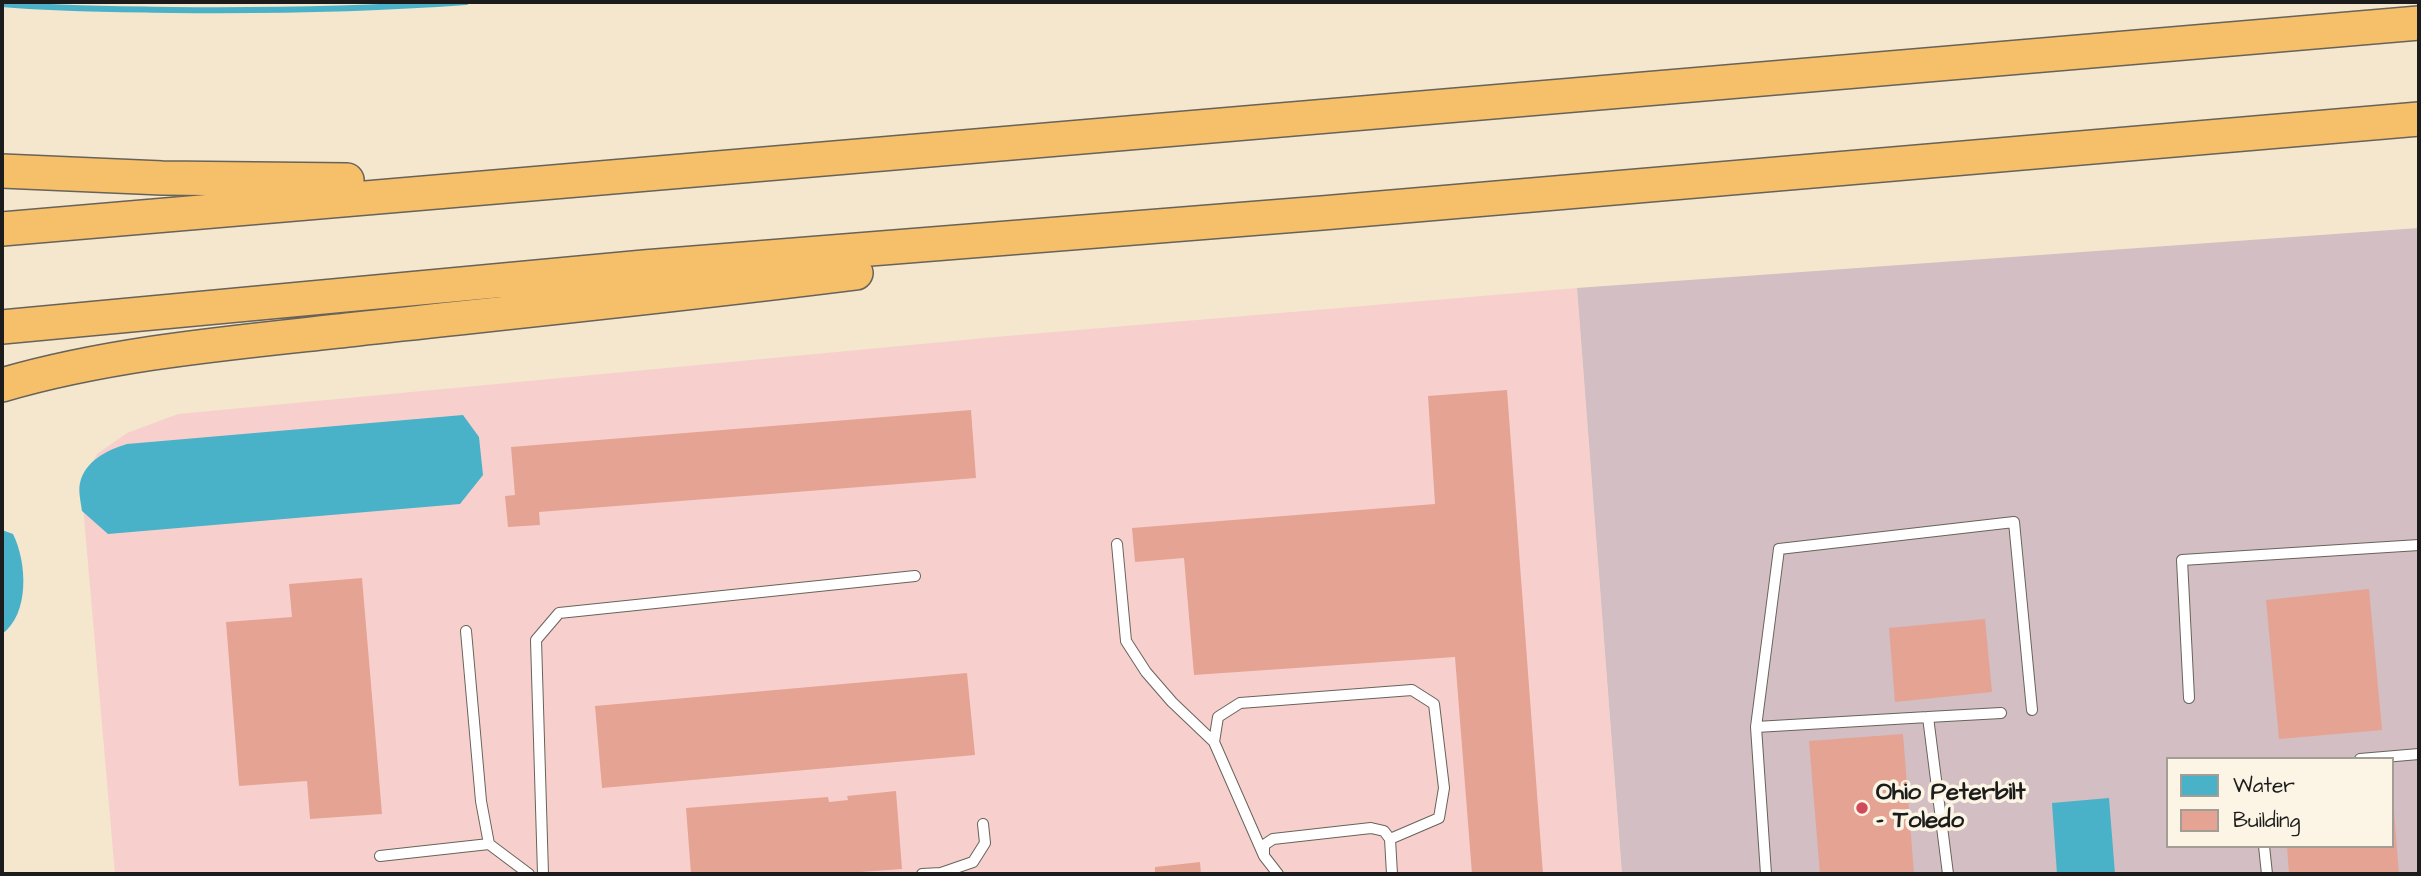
<!DOCTYPE html>
<html>
<head>
<meta charset="utf-8">
<style>
  body { margin:0 }
  #map { position:relative; width:2421px; height:876px; overflow:hidden; background:#f4e7cd; font-family:"Architects Daughter",sans-serif }
  canvas { display:block }
  .frame { position:absolute; inset:0; border:4px solid #1c1c1c; pointer-events:none }
  .legend { position:absolute; left:2166px; top:757px; width:228px; height:91px; box-sizing:border-box; background:#fcf5e5; border:2px solid #a29e95; margin:0; padding:9px 12px; list-style:none; font-size:21px; color:#1c1c1c }
  .legend li { display:flex; align-items:center; gap:14px; height:35px }
  .legend b { width:35px; border:2px solid #a29e95 }
</style>
</head>
<body>
<div id="map">
<canvas width="2421" height="876"></canvas>
<div class="frame"></div>
<ul class="legend">
<li><b style="height:19px;background:#49b2c8"></b>Water</li>
<li><b style="height:19px;background:#e5a394"></b>Building</li>
</ul>
</div>
<script>
const g = document.querySelector('canvas').getContext('2d');
g.lineJoin = 'round';
function fillPath(path, color) { g.fillStyle = color; g.fill(path, 'evenodd'); }
function strokePath(path, color, width, dash) { g.strokeStyle = color; g.lineWidth = width; g.lineCap = dash ? 'butt' : 'round'; g.setLineDash(dash || []); g.stroke(path); }
function write(font, color, halo, rows, align = 'center') {
  g.font = font + ' "Architects Daughter",sans-serif'; g.lineWidth = 7; g.setLineDash([]); g.textBaseline = 'middle'; g.strokeStyle = halo; g.fillStyle = color; for (const [text, x, y, turn = 0] of rows) {
    g.save(); g.translate(x, y); g.rotate((+turn || 0) * Math.PI / 180); g.textAlign = isNaN(turn) ? turn : align; if (halo) g.strokeText(text, 0, 0); g.fillText(text, 0, 0); g.restore();
  }
}
const built = new Path2D(`
  M1577 288 1622 874H115L81 483 97 454 127 433 178 414 1006 336Z`);
const industrial = new Path2D(`
  M2419 228V874H1622L1577 288ZM2167 759H2391V846H2167Z`);
const water = new Path2D(`
  M463 415 479 437 483 475 460 504 108 534 82 511C81 503 78 491 80 483 85 461 107 450 127 444Z
  M2 530 13 534C27 562 30 614 2 634Z
  M2109 798 2115 874H2057L2052 803Z`);
const stream = new Path2D(`
  M2 4C59 9 115 9 173 10 271 11 369 9 466 2`);
const building = new Path2D(`
  M1507 390 1543 874H1472L1455 657 1194 675 1184 558 1135 562 1132 528 1435 504 1428 396Z
  M971 410 976 478 539 512 540 525 508 527 505 496 515 495 511 447Z
  M362 578 382 814 310 819 307 781 239 786 226 622 292 617 289 584Z
  M2369 589 2382 730 2279 739 2266 600Z
  M1985 619 1992 692 1895 702 1889 628Z
  M967 673 975 755 602 788 595 706Z
  M1903 734 1914 874H1820L1809 741Z
  M896 791 902 869 834 874H691L686 808 828 797 829 802 848 800 847 796Z
  M2391 799H2393L2399 874H2289L2287 846H2391Z
  M1200 862 1201 874H1155V867Z`);
const lane = new Path2D(`
  M1117 544 1126 641 1146 672 1172 702 1214 742
  M466 631 481 801 489 844 529 874
  M2189 698 2182 560 2419 545
  M1756 727 1928 717
  M2360 759 2419 754
  M2264 846 2267 874
  M380 856 489 844
  M1264 856 1214 742 1218 717 1240 703 1412 690 1434 704 1444 788 1439 818 1390 839
  M543 874 536 640 559 613 915 576
  M922 874 941 873 973 862 985 843 983 824
  M1278 874 1264 856V845L1273 839 1371 828 1384 831 1390 839 1392 874
  M1766 874 1756 727 1779 549 2014 522 2032 710
  M1948 874 1928 717 2001 713`);
const highway = new Path2D(`
  M2 171 162 178 347 180
  M2 229 2419 23
  M2 327 644 267 1322 213 2419 119
  M2 385C114 352 241 342 357 329 523 311 690 294 856 273`);
const markers = [
  [1862,808,7,"#d1495b"]
];
const poiNames = [
  ["Ohio Peterbilt",1876,794],
  ["- Toledo",1876,822]
];
fillPath(built, '#f7d0cd');
fillPath(industrial, '#d2bec3');
fillPath(water, '#49b2c8');
strokePath(stream, '#49b2c8', 6);
fillPath(building, '#e5a394');
strokePath(lane, '#68635a', 12);
strokePath(highway, '#68635a', 36);
strokePath(lane, '#fff', 10);
strokePath(highway, '#f6c06b', 33);
for (const [x, y, r, color] of markers) { const dot = new Path2D(); dot.arc(x, y, r, 0, 2 * Math.PI); g.fillStyle = color; g.fill(dot); strokePath(dot, '#fcf5e5', 2.5); }
write('bold 24px', '#1c1c1c', '#fcf5e5', poiNames, 'left');
</script>
</body>
</html>
